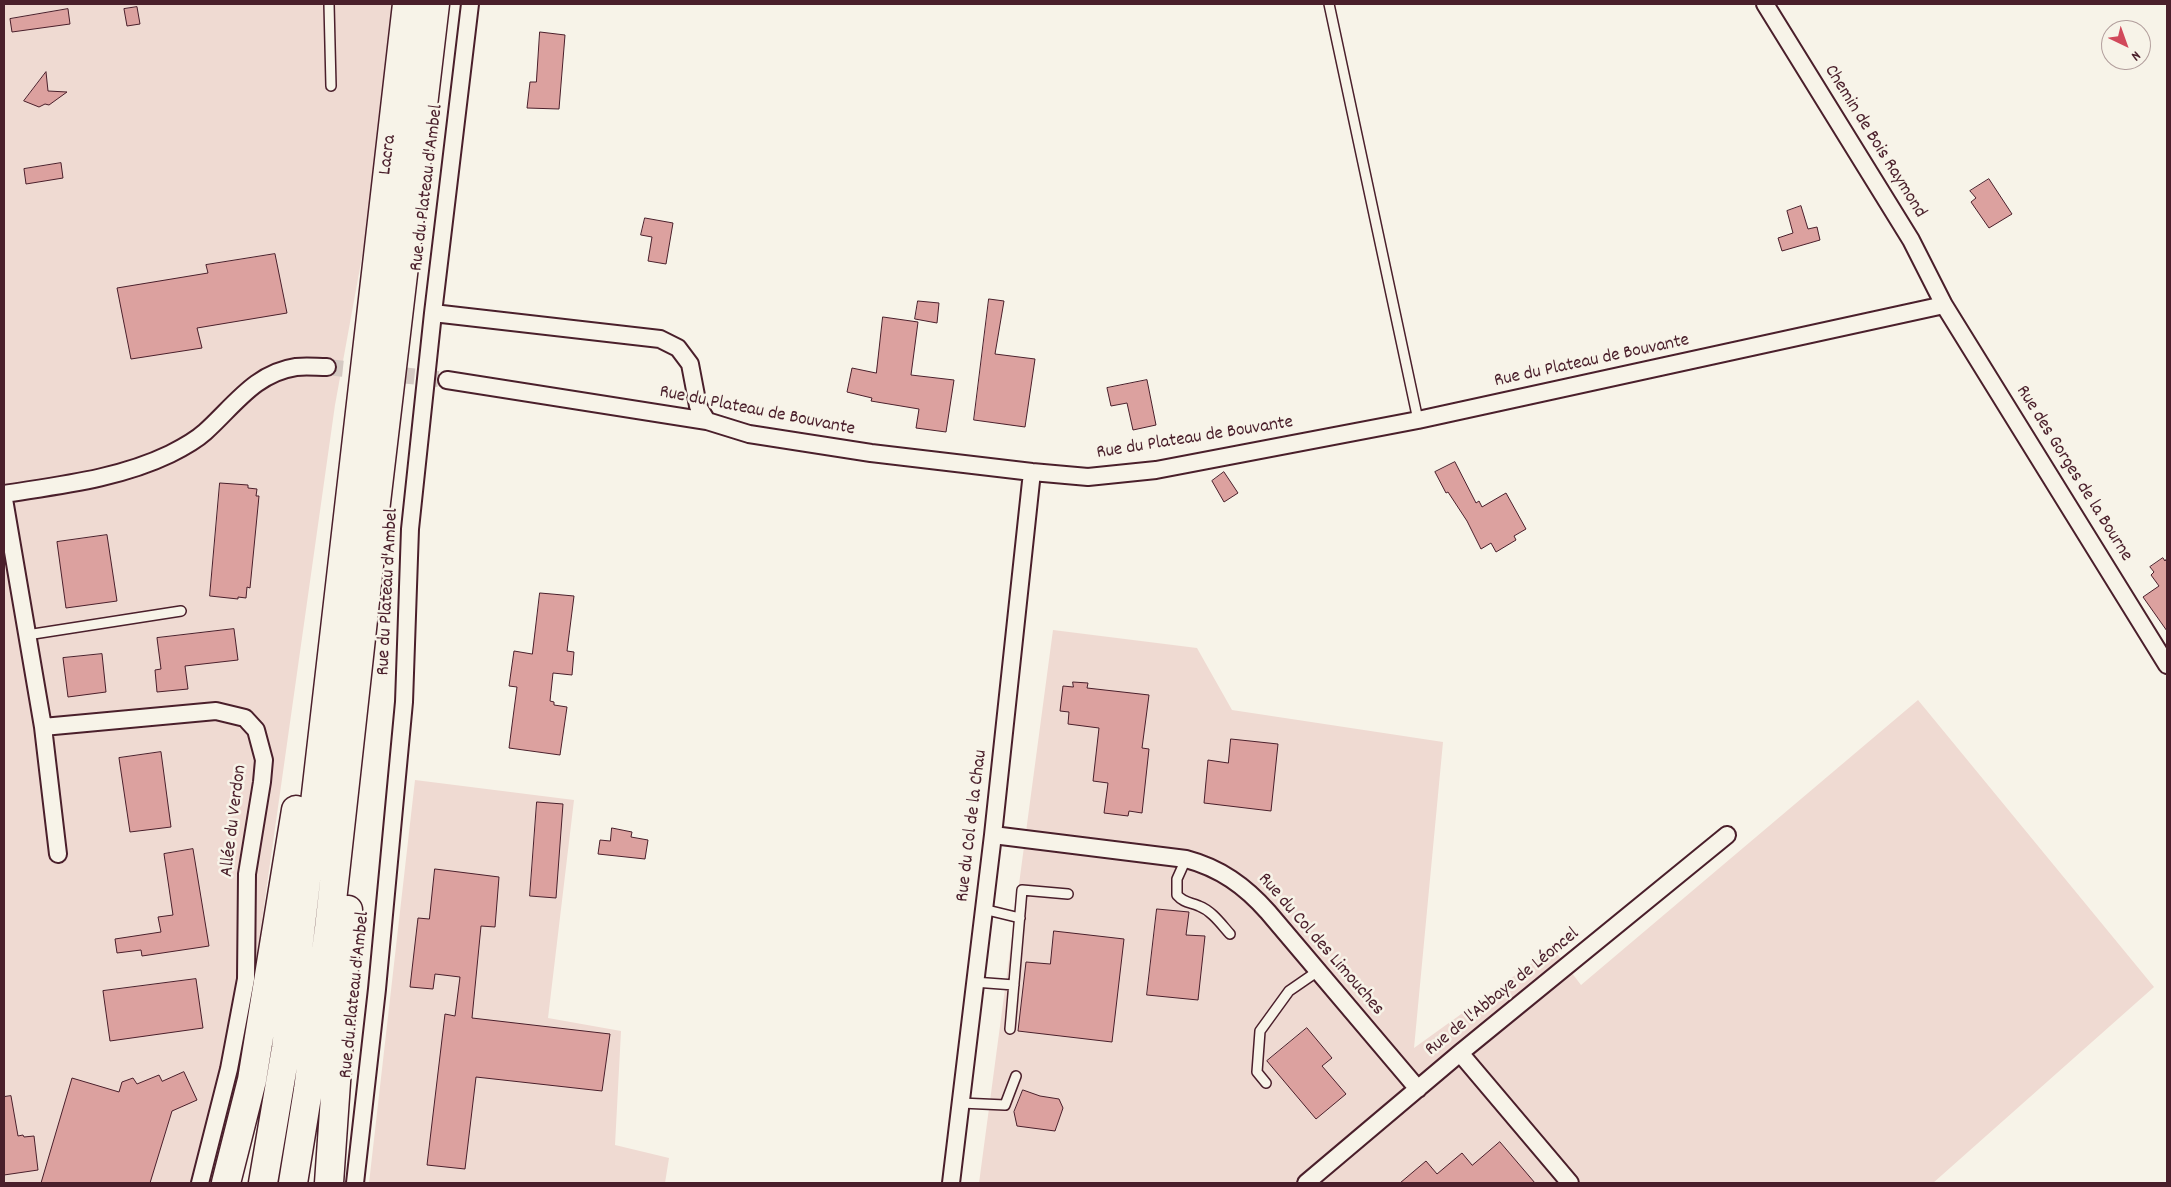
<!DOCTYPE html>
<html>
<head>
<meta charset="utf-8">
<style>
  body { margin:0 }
  #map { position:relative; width:2171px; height:1187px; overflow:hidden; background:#f7f3e8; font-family:Dekko,sans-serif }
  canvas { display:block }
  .frame { position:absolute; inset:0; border:5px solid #4a1f2b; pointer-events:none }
  .north { position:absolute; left:2101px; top:20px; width:50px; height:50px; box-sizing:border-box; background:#f7f3e8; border:1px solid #b29e9c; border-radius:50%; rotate:138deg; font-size:14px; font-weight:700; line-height:20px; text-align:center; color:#4a1f2b }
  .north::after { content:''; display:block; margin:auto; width:18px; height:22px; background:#d1495b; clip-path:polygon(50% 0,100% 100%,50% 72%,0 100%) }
</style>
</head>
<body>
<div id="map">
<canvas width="2171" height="1187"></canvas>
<div class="frame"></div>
<div class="north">N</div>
</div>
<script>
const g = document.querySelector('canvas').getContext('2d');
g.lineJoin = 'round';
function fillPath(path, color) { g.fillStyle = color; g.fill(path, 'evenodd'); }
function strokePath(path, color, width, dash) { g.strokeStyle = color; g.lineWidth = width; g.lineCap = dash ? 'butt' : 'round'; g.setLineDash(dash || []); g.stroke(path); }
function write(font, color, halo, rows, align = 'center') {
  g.font = font + ' Dekko,sans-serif'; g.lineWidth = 5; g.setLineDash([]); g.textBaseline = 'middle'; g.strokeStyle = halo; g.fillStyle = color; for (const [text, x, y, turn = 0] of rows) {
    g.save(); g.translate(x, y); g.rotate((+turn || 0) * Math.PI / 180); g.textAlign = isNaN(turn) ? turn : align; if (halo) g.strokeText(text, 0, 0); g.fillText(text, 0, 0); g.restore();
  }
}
const built = new Path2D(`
  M4 4H408L335 405 244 1047 210 1183H4Z
  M1053 630 1197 648 1232 710 1443 742 1414 1048 1553 948 1581 985 1918 700 2154 987 1933 1183H979Z
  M415 780 574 800 548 1018 621 1031 615 1145 669 1158 665 1183H369Z`);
const building = new Path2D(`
  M137 7 140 24 127 26 124 9Z
  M68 9 70 24 12 32 10 19Z
  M540 32 565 35 559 109 527 108 530 82H536Z
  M46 72 48 91 67 92 49 105 45 104 39 107 24 101Z
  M61 163 63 178 26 184 24 169Z
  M1989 179 2012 214 1989 228 1971 202 1976 198 1970 191Z
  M1801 206 1808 229 1817 227 1820 240 1782 251 1778 238 1793 233 1787 211Z
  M645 218 673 223 666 264 648 261 652 237 641 235Z
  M275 254 287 313 197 328 202 348 131 359 117 288 208 273 206 265Z
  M989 299 1004 301 995 354 1035 359 1025 427 974 420Z
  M918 301 939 303 937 323 915 319Z
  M883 317 918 322 911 375 954 380 946 432 916 428 919 409 871 401 872 398 847 392 852 368 876 373Z
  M1147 380 1156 425 1133 430 1127 403 1111 406 1107 388Z
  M1455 462 1476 503 1479 501 1482 507 1506 493 1526 529 1514 536 1516 540 1496 552 1491 543 1481 549 1467 521 1448 492 1446 493 1435 472Z
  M1224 472 1238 493 1224 502 1212 481Z
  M220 483 248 485V488L257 489 256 496H259L250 588 247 587 246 598 238 597V599L210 596Z
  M107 535 117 601 66 608 57 542Z
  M2163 558 2165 561 2167 558V631L2143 597 2159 586 2151 575 2154 572 2150 567Z
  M540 593 574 596 567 651 574 652 572 675 553 673 550 701 554 702V705L567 707 560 755 509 748 517 687 509 686 514 651 532 654Z
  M234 629 238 660 185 666 188 689 157 692 155 670 161 669 157 638Z
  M102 654 106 692 68 697 63 658Z
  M1073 682 1088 683 1087 688 1149 695 1142 748 1149 749 1142 813 1129 811 1128 816 1104 813 1108 783 1093 781 1099 728 1068 724 1069 712 1060 711 1063 686 1073 687Z
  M1231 739 1278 744 1271 811 1204 803 1208 760 1228 763Z
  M161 752 171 827 130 832 119 758Z
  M537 802 563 804 556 898 530 896Z
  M612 828 632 832 631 837 648 840 645 859 598 854 600 840 610 841Z
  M193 849 209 946 142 956 141 950 117 953 115 939 161 932 158 917 173 915 164 854Z
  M435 869 499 877 495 927 481 926 472 1018 610 1034 602 1091 476 1077 465 1169 427 1165 445 1014 455 1016 460 977 435 974 433 989 410 987 418 918 429 919Z
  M1157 909 1189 912 1186 935 1205 936 1198 1000 1147 995Z
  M1054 931 1124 939 1112 1042 1018 1031 1026 962 1050 964Z
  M196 979 203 1028 110 1041 103 991Z
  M1307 1028 1332 1058 1322 1066 1346 1094 1316 1119 1267 1061Z
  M184 1072 197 1100 172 1111 150 1183H41L72 1078 119 1092 122 1082 133 1078 137 1084 159 1075 162 1081Z
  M1023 1090 1040 1096 1059 1099 1063 1108 1055 1131 1017 1126 1014 1112Z
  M11 1096 18 1136 23 1135 24 1137 34 1136 38 1170 4 1175V1097Z
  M1500 1142 1535 1183H1400L1426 1161 1437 1174 1462 1153 1472 1165Z`);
const streetTunnel = new Path2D(`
  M327 367 447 380`);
const lane = new Path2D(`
  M329 4 331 86
  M1329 4 1418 420
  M27 635 181 611
  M1186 859 1177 879V895C1184 903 1190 902 1199 906 1212 911 1221 924 1230 934
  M983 909 1020 918
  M974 982 1014 985
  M1010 1029 1022 890 1068 894
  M1266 1083 1257 1072 1260 1031 1289 991 1318 971
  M961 1103 1005 1105 1016 1076`);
const street = new Path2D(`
  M1765 4 1911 240 1944 305 2167 665
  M433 313 660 339 678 348 690 364 698 406 707 421
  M447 380 707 421 749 434 871 453 1032 472 1088 477 1156 470 1418 420 1944 305
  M4 494C60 485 118 479 170 454 182 448 195 441 205 432 234 406 255 373 296 367 306 366 317 367 327 367
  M4 499 43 727 58 854
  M43 727 216 711 245 718 256 730 264 760 262 782 247 874 246 979 229 1069 200 1183
  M993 835 1186 859C1220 868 1245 886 1268 912L1418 1089
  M1460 1053 1570 1183
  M355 1183 377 989 404 702 410 529 433 313 470 4
  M951 1183 993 835 1032 472
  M1306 1183 1460 1053 1727 835`);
const highway = new Path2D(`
  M226 1183 252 1080 296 810
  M263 1183 286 1048 300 933 407 4
  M293 1183 308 1090 329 928 375 511 435 4
  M329 1183 348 910`);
const streetNames = [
  ["Chemin de Bois Raymond",1874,142,58],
  ["Lacra",389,155,-83],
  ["Rue du Plateau d'Ambel",428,188,-83],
  ["Rue du Plateau de Bouvante",1592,362,-12],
  ["Rue du Plateau de Bouvante",757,412,11],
  ["Rue du Plateau de Bouvante",1195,439,-9],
  ["Rue des Gorges de la Bourne",2073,474,58],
  ["Rue du Plateau d'Ambel",389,592,-87],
  ["Allée du Verdon",235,821,-83],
  ["Rue du Col de la Chau",973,826,-83],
  ["Rue du Col des Limouches",1320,945,49],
  ["Rue de l'Abbaye de Léoncel",1503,993,-39],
  ["Rue du Plateau d'Ambel",356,995,-84]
];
fillPath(built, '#efdad2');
fillPath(building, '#dca19f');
strokePath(building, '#4a1f2b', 1);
strokePath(streetTunnel, '#d4c9c2', 16, [16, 8]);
strokePath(lane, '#4a1f2b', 12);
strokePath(street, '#4a1f2b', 20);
strokePath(highway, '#4a1f2b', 31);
strokePath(lane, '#f7f3e8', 9);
strokePath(street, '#f7f3e8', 16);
strokePath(highway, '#f7f3e8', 28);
write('19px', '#4a1f2b', '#f7f3e8', streetNames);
</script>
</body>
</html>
